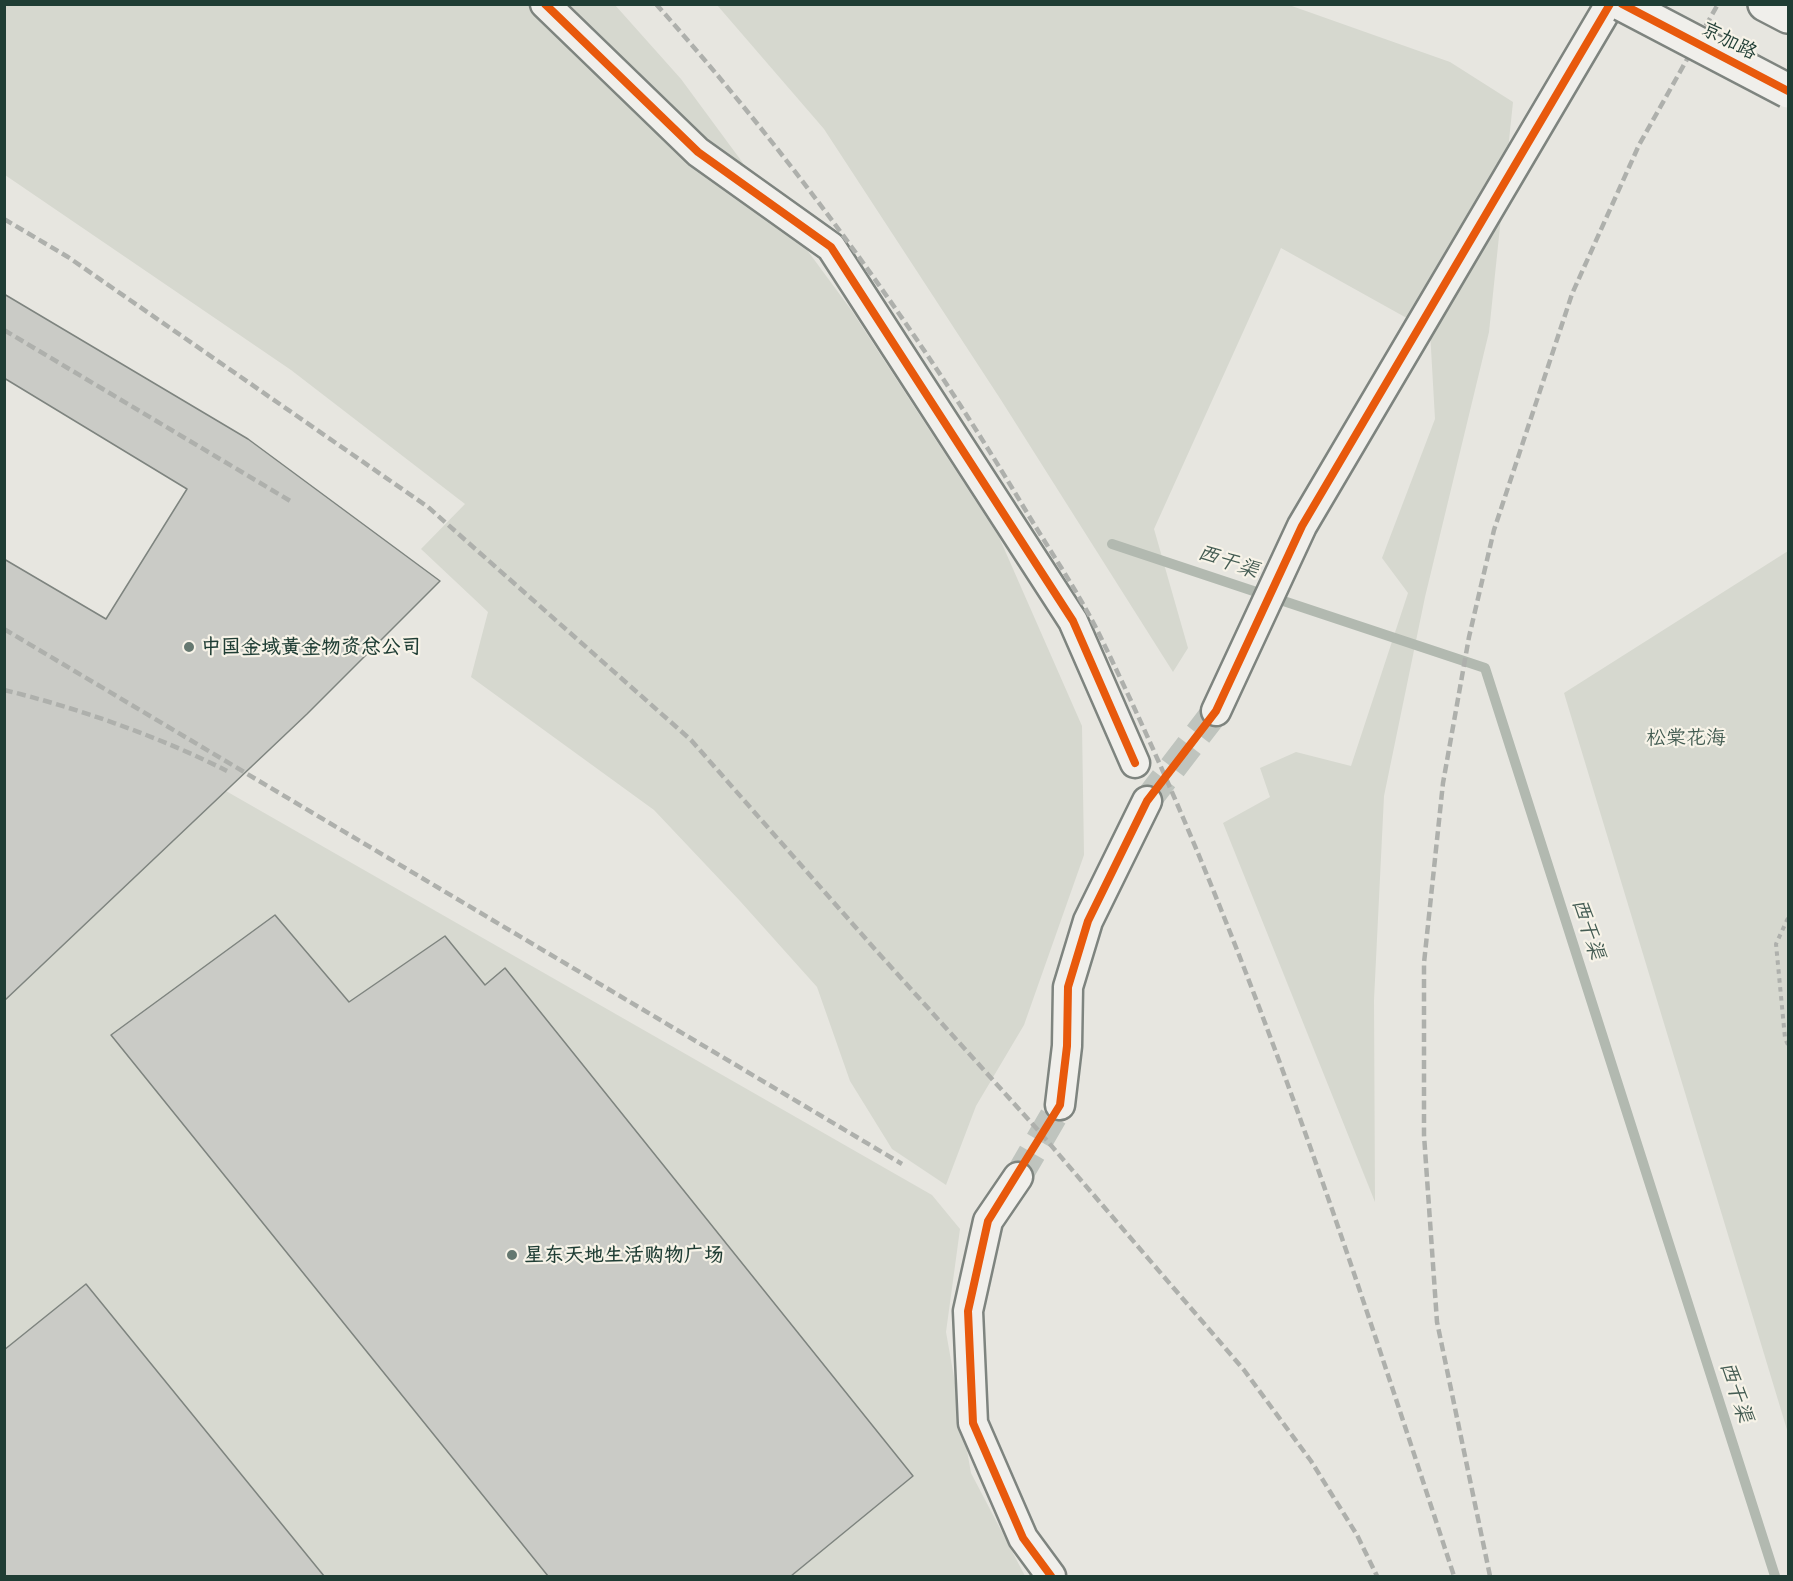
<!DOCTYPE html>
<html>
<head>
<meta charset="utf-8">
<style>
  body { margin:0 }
  #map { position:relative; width:1793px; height:1581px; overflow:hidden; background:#e7e6e0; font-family:"Comic Neue",sans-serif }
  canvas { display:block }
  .frame { position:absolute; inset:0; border:6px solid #1f3d34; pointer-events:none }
</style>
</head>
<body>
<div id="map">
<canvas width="1793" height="1581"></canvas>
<div class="frame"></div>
</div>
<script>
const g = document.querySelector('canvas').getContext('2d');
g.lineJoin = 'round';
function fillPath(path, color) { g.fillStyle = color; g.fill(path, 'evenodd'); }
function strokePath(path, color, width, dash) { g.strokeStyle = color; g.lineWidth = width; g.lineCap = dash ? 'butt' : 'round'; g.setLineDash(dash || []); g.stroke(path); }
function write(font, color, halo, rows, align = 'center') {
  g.font = font + ' "Comic Neue","LXGW WenKai TC",sans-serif'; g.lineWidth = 4.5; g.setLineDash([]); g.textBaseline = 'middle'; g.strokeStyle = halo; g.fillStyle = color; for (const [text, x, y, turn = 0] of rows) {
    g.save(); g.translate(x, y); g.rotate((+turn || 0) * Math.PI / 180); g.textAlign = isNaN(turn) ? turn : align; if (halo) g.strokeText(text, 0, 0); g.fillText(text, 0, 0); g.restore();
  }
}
const built = new Path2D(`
  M212 783 932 1195 960 1229 946 1332 971 1473 1025 1576H5V990Z`);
const green = new Path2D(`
  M4 5H615L681 79 852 311 999 537 1082 726 1084 855 1024 1025 976 1106 946 1185 892 1149 850 1081 817 987 740 901 654 810 471 677 488 612 421 549 465 504 291 370 5 175Z
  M717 5H1289L1450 62 1513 102 1489 332 1425 597 1384 796 1374 1000 1375 1202 1223 823 1270 797 1260 768 1296 752 1351 766 1408 593 1382 558 1435 419 1430 331 1281 248 1154 529 1188 648 1173 672 1001 400 824 129Z
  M1788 551V1433L1564 693Z`);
const stream = new Path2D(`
  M1112 544 1485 668 1775 1576`);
const building = new Path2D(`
  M4 294 248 439 440 581 307 714 4 1001Z
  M4 378 187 489 106 619 4 559Z
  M275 915 349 1002 445 936 485 985 505 968 913 1476 791 1576H548L111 1035Z
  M86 1284 324 1576H4V1350Z`);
const minorTunnel = new Path2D(`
  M1147 801 1216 711
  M1018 1177 1060 1105`);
const path = new Path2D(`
  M1788 918 1776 944 1785 1038 1788 1045`);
const minor = new Path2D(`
  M545 4 698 152 831 247 1073 621 1135 763
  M1216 711 1302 526 1610 4
  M1060 1105 1067 1046 1068 987 1088 921 1147 801
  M1018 1177 988 1221 968 1311 973 1423 1023 1538 1051 1576`);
const trunk = new Path2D(`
  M1765 4 1788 16`);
const rail = new Path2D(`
  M656 4C793 158 914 325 1020 501 1047 547 1079 592 1102 640 1249 941 1350 1259 1454 1576
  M4 219 68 257 428 507 691 740 873 947 1037 1129 1244 1370 1311 1461 1357 1535 1377 1576
  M4 330 292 502
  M4 629 902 1164
  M4 690C75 707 163 738 227 771
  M1490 1576 1437 1322 1424 1135V963L1443 783 1469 637 1494 530 1572 294 1639 145 1718 4`);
const trunkBridge = new Path2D(`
  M1622 4 1788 91`);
const cycleway = new Path2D(`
  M545 4 698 152 831 247 1073 621 1135 763
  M1622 4 1788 91
  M1051 1576 1023 1538 973 1423 968 1311 988 1221 1060 1105 1067 1046 1068 987 1088 921 1147 801 1216 711 1302 526 1610 4`);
const markers = [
  [189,647,6,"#657870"],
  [512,1255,6,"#657870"]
];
const streetNames = [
  ["京加路",1729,41,27]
];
const poiNames = [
  ["中国金域黄金物资总公司",201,647],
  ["星东天地生活购物广场",524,1255]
];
const parkNames = [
  ["松棠花海",1686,738]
];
const waterNames = [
  ["西干渠",1228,562,19],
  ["西干渠",1588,929,72],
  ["西干渠",1736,1392,72]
];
fillPath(built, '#d7d9d0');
fillPath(green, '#d6d8cf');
strokePath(stream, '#b2b9b0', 10);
fillPath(building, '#cacbc6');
strokePath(building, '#7e847f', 1.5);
strokePath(minorTunnel, '#bfc4be', 28, [28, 14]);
strokePath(minor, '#7e847f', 33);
strokePath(trunk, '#7e847f', 38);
strokePath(path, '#aeb0ac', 4, [4.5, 4.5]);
strokePath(minor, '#f0efeb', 28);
strokePath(trunk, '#f0efeb', 33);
strokePath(rail, '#aeb0ac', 4.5, [9, 4.5]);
strokePath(trunkBridge, '#7e847f', 38, []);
strokePath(trunkBridge, '#f0efeb', 33);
strokePath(cycleway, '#e8590c', 8);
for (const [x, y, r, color] of markers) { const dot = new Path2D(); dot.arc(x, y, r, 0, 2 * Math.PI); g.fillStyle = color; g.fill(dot); strokePath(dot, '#f7f3e8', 2); }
write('20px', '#1f3d34', '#f7f3e8', streetNames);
write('bold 20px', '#1f3d34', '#f7f3e8', poiNames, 'left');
write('20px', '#415a50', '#f7f3e8', parkNames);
write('italic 21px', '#445c53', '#f7f3e8', waterNames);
</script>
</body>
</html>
